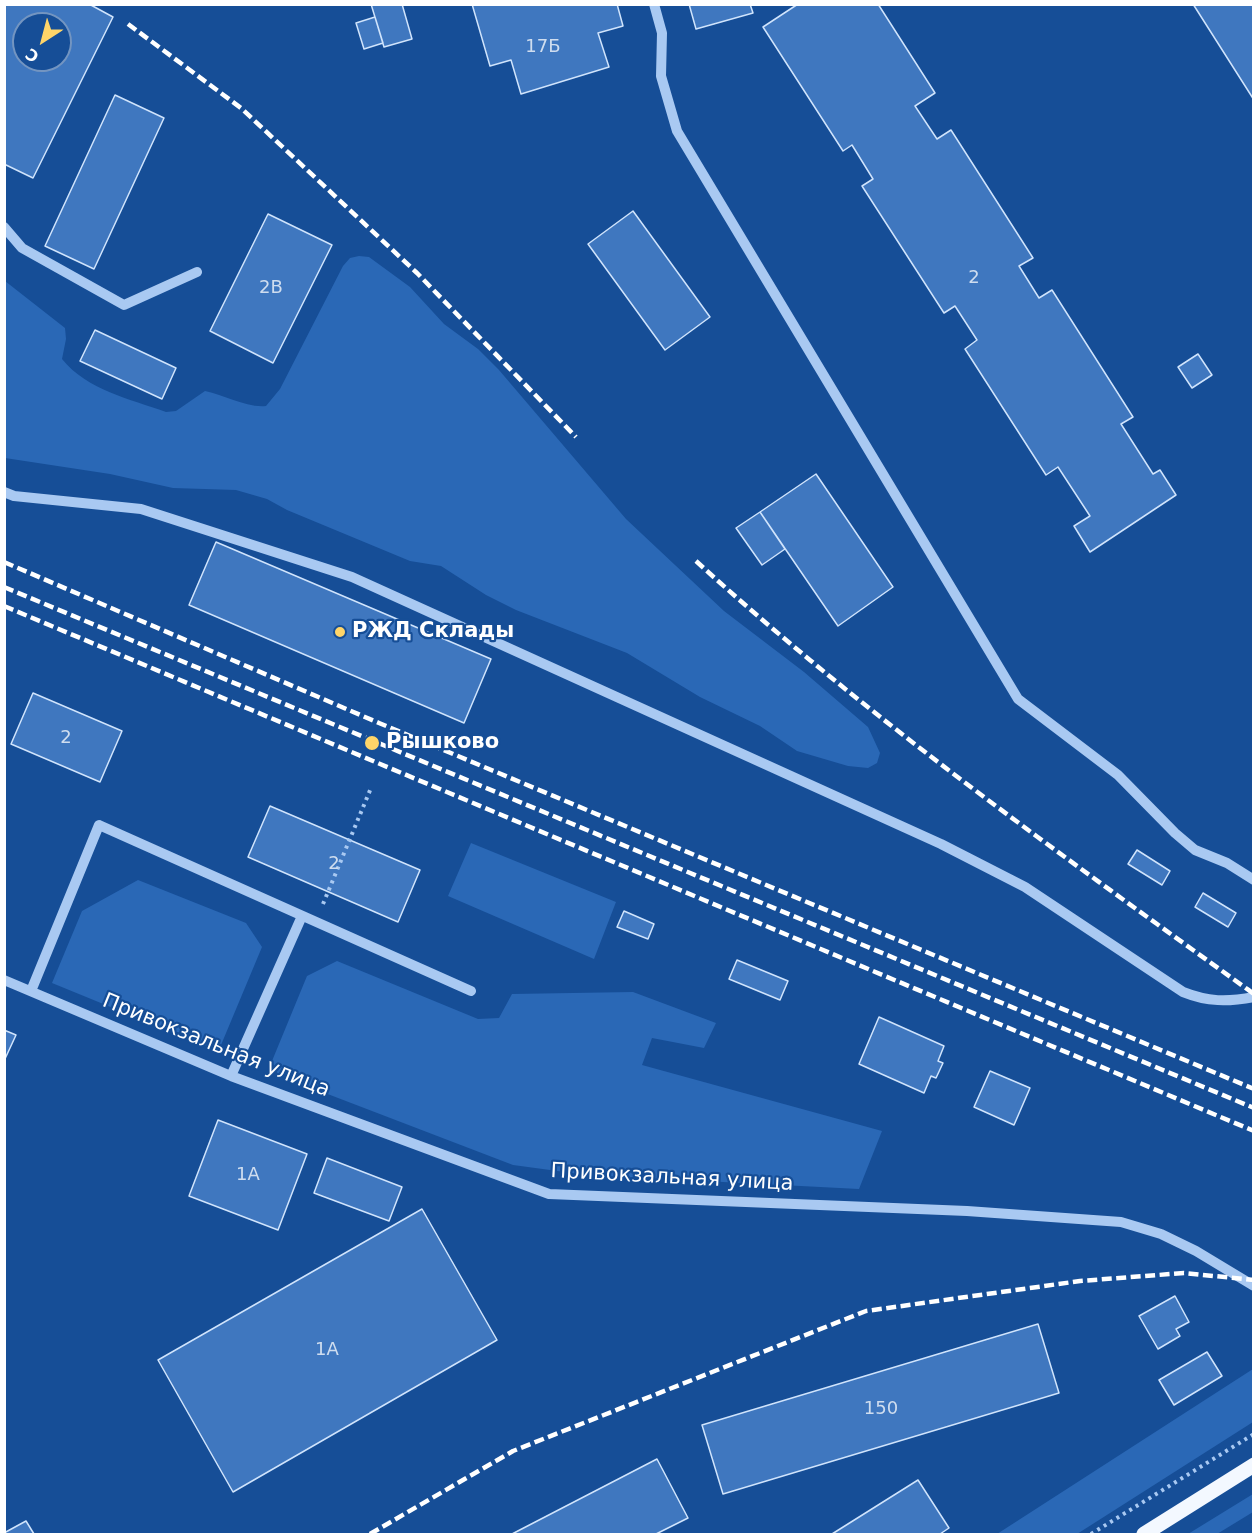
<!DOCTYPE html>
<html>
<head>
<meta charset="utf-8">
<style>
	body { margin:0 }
	#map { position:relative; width:1258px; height:1539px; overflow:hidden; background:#164e97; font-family:"DejaVu Sans",sans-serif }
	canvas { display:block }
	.frame { position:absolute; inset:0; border:6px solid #fff; pointer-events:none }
	.north { position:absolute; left:12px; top:12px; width:60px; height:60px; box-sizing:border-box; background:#164e97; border:2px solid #7395c1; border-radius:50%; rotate:216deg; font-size:16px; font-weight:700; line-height:24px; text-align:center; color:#fff }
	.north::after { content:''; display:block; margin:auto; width:21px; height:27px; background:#ffd569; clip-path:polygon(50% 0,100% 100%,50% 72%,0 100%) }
</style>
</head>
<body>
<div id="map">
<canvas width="1258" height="1539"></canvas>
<div class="frame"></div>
<div class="north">С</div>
</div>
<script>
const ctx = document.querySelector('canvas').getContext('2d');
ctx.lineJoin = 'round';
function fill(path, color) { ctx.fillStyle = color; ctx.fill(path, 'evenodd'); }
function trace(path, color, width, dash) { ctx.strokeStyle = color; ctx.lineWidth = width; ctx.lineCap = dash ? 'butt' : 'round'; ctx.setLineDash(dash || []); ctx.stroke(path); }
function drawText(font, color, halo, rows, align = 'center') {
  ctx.font = font + ' "DejaVu Sans",sans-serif'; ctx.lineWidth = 4.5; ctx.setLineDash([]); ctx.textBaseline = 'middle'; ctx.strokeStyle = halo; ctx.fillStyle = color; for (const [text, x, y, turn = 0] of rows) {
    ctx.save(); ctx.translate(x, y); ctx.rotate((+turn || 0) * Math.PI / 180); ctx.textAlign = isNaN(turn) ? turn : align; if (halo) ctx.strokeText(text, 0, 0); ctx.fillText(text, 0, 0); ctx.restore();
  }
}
fill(new Path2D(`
	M359 256 369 257 410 287 444 324 478 349 499 370 626 519 724 611 804 672 868 727 880 753 877 763 868 768 848 766 797 751 760 726 700 697 627 653 516 610 486 595 441 566 410 561 287 510 267 499 236 490 173 488 110 474 5 458V281L65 328 66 339 62 359C87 390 130 399 166 412L176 411 205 391C225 395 246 408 266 406L280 389 343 266 350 258Z
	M471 843 616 902 594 959 448 896Z
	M138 880 246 923 262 947 221 1045 206 1046 52 983 82 911Z
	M337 961 478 1019 499 1018 512 994 633 992 716 1023 704 1048 652 1038 642 1065 882 1131 859 1189 587 1175 513 1165 278 1075 272 1061 307 976Z
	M1253 1369V1422L1077 1534H997Z
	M1253 1494V1512L1217 1534H1188Z`), '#2a68b6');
const building = new Path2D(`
	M4 4H89L113 17 33 178 4 164ZM24 24H60V60H24Z
	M371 4H402L412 39 384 47Z
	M472 4H617L623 26 598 33 609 67 521 94 511 60 490 66Z
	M689 4H750L753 13 696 29Z
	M798 4H878L935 93 915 106 937 139 951 130 1033 258 1019 266 1039 298 1052 290 1133 417 1121 424 1153 474 1160 470 1176 495 1090 552 1074 526 1090 516 1058 467 1046 475 965 349 977 340 955 306 944 313 862 186 873 179 852 145 843 151 763 27Z
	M1193 4H1254V100Z
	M375 17 383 43 364 49 356 23Z
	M115 95 164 118 94 269 45 246Z
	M633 211 710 317 665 350 588 244Z
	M268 214 332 245 273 363 210 331Z
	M95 330 176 368 162 399 80 361Z
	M1198 354 1212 375 1192 388 1178 367Z
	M816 474 893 587 838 626 760 512Z
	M760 512 785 549 762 565 736 528Z
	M216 542 491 659 464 723 189 605Z
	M33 693 122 731 100 782 11 744Z
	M270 806 420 870 398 922 248 857Z
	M1137 850 1170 871 1162 885 1128 864Z
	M1203 893 1236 913 1228 927 1195 907Z
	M624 911 654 924 648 939 617 927Z
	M737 960 788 981 780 1000 729 979Z
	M879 1017 944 1046 938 1061 943 1063 936 1078 931 1076 924 1093 859 1064Z
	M4 1030 16 1035 4 1061Z
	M990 1071 1030 1088 1014 1125 974 1107Z
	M218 1120 307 1154 278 1230 189 1196Z
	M327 1158 402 1187 389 1221 314 1193Z
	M422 1209 497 1340 233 1492 158 1360Z
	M1175 1296 1189 1322 1176 1329 1180 1336 1158 1349 1139 1316Z
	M1038 1324 1059 1393 723 1494 702 1425Z
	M1207 1352 1222 1376 1174 1405 1159 1380Z
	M657 1459 688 1518 656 1534H512Z
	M918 1480 949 1528 940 1534H832Z
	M26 1521 34 1534H4V1533Z`);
fill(building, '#3f77bf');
trace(building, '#d0e4fc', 1.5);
trace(new Path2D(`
	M323 904 371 788
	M1091 1534 1254 1434`), '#a9c9f2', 4, [3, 4.5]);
trace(new Path2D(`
	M654 4 662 33 661 76 677 131 1018 699 1118 775 1175 833 1195 850 1227 863 1254 880
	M4 227 22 248 124 305 197 272
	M4 492 14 496 141 509 352 577 941 844 1025 887 1183 992C1208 1002 1227 1002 1254 997
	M4 980 231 1076 549 1194 967 1211 1121 1222 1161 1234 1196 1251 1254 1286
	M31 991 99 825 471 991
	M231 1076 302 916`), '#a9c9f2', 10);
trace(new Path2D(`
	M1144 1534 1254 1465`), '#f3f8ff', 15);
trace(new Path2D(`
	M128 24 241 108 417 273 576 437
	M696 561C870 720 1063 856 1254 994
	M4 562 379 723 1254 1089
	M4 587 1254 1108
	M4 606 1254 1131
	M370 1534 513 1451 866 1311 1080 1281 1184 1273 1254 1280`), '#fff', 4.5, [10, 4.5]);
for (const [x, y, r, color] of [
	[340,632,6,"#ffd569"],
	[372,743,8,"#ffd569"]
]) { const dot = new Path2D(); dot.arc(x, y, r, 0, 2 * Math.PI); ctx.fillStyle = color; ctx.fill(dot); trace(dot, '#164e97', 2); }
drawText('18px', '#cfddef', null, [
	["17Б",543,47],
	["2",974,278],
	["2В",271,288],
	["2",66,738],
	["2",334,864],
	["1А",248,1175],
	["1А",327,1350],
	["150",881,1409]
]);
drawText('bold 21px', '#fff', '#164e97', [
	["РЖД Склады",352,632],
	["Рышково",386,743]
], 'left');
drawText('21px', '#fff', '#164e97', [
	["Привокзальная улица",216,1046,22],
	["Привокзальная улица",672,1178,3]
]);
</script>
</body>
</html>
